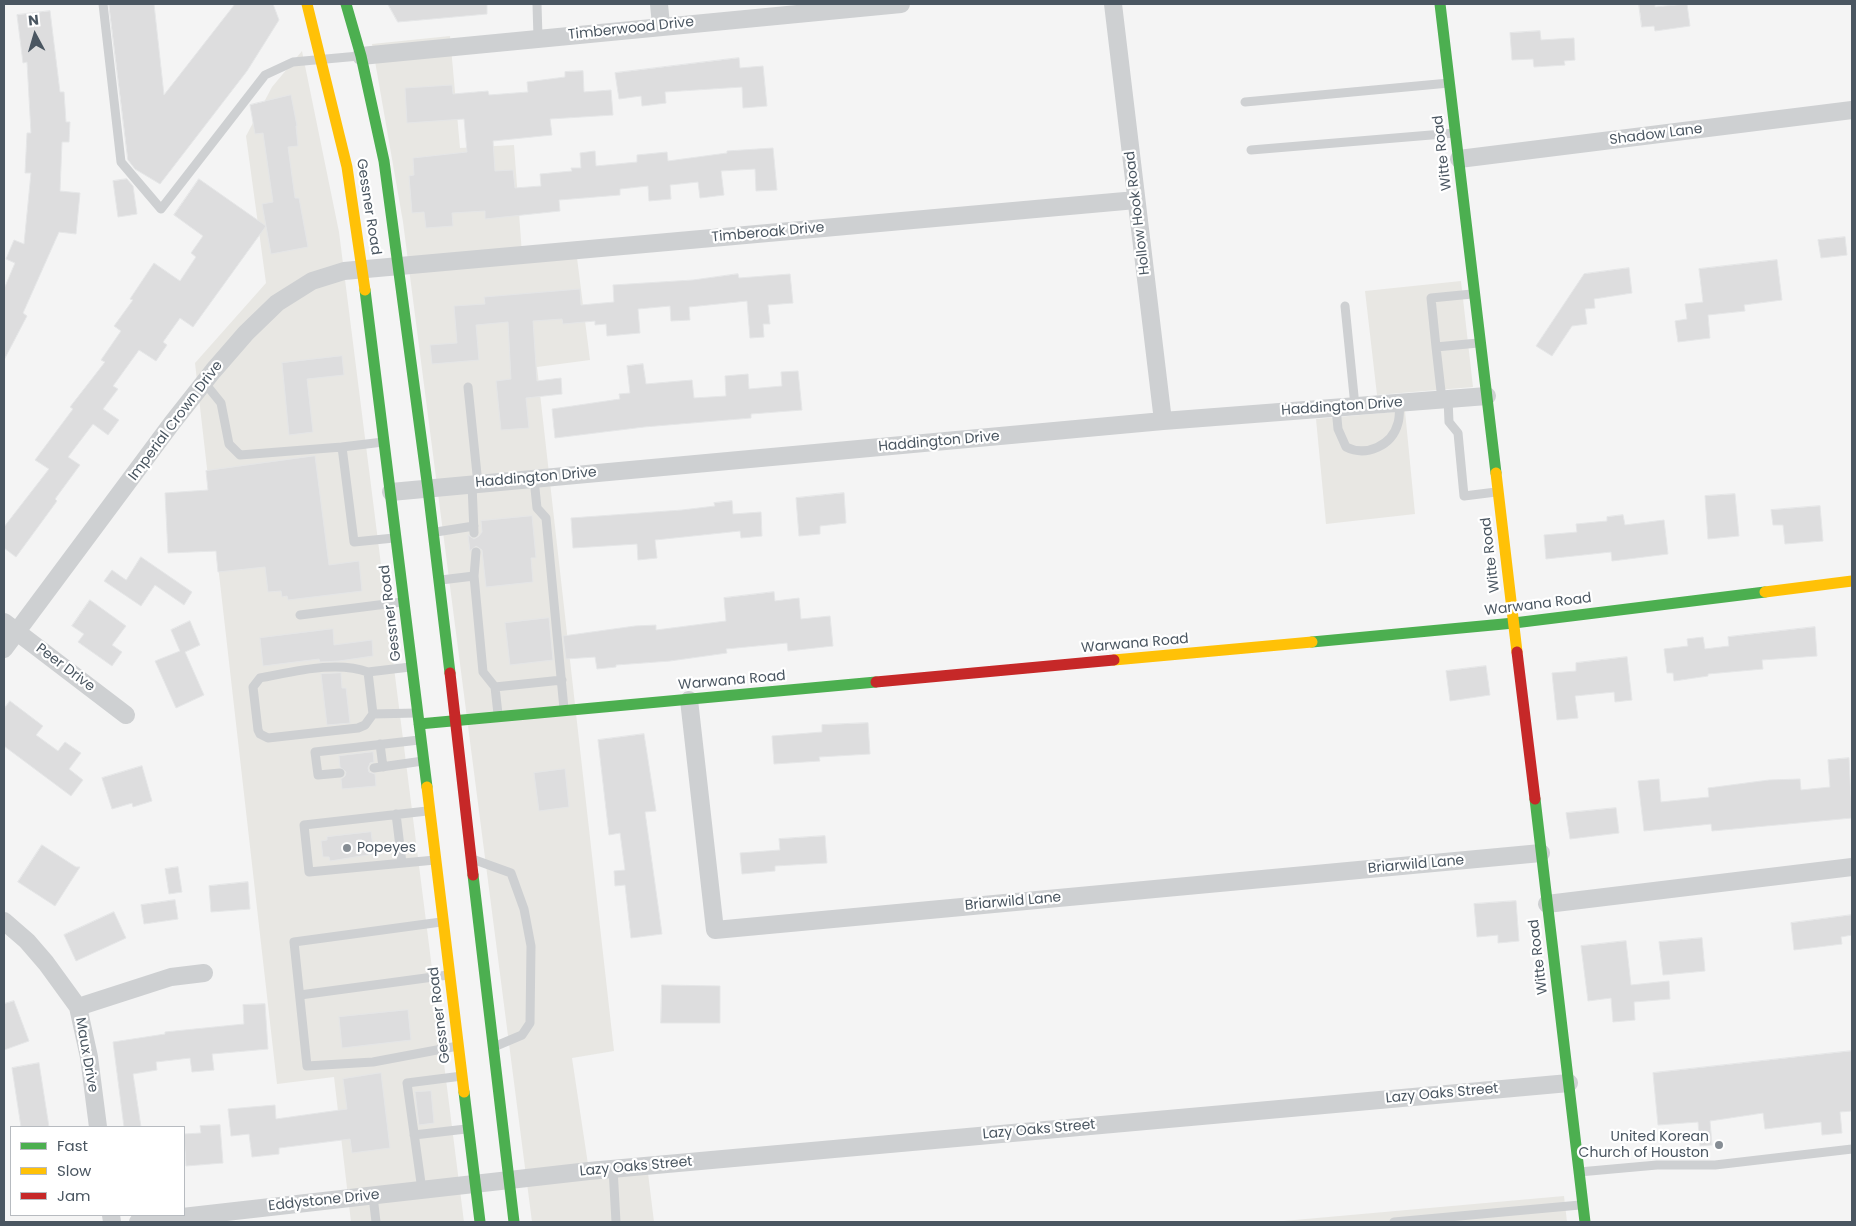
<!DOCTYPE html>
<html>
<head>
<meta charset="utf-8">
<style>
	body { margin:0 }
	#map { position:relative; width:1856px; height:1226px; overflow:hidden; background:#f4f4f4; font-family:Poppins,sans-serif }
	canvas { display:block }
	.frame { position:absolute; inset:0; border:5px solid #4a5661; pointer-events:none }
	.legend { position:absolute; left:10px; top:1126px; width:175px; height:90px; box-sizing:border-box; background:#fff; border:1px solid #b7bbc0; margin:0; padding:6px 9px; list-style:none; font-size:15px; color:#4a5661 }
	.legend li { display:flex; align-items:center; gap:10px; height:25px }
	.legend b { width:25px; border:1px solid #b7bbc0 }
	.north { position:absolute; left:10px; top:10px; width:50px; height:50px; -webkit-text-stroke:4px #fff; paint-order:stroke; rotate:354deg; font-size:14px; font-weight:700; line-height:20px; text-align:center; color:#4a5661 }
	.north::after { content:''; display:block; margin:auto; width:18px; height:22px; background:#4a5661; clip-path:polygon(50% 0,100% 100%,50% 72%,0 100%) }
</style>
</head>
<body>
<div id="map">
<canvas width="1856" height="1226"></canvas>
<div class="frame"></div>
<ul class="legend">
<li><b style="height:6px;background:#4caf50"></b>Fast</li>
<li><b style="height:6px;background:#ffc107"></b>Slow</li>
<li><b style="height:6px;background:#c62828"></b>Jam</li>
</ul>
<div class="north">N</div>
</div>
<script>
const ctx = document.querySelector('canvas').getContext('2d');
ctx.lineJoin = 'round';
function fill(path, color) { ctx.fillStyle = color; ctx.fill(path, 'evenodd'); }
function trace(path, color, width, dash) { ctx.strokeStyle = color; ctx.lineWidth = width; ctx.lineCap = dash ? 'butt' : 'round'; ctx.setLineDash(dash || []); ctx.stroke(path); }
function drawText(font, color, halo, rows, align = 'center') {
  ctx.font = font + ' Poppins,sans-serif'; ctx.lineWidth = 4.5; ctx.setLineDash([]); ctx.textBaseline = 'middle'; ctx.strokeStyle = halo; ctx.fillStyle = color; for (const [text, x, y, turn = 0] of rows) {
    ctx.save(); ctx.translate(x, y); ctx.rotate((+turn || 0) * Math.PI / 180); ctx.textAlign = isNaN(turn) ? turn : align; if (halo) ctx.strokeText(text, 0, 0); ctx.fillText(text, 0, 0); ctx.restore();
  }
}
fill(new Path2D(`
	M450 36 460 148 514 145 522 254 576 250 590 360 537 367 614 1051 572 1058 589 1171 647 1165 654 1222H532L403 222 372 44Z
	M302 51 339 232 464 1222H351L334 1077 277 1084 195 363 266 283 246 136 272 87Z
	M1461 281 1473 387 1377 395 1365 291Z
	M1405 411 1415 514 1326 524 1316 419Z
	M1564 1196 1567 1222H1272Z`), '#e8e7e3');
const building = new Path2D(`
	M109 4H154L164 95 235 4H273L279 20 247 71 160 184 135 169 128 160Z
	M388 4H487V14L398 22Z
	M1639 4H1655V7L1687 4 1690 26 1655 31 1654 26 1642 27Z
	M50 11 60 92H64L66 122H70L69 142H62L60 191 80 193 76 234 59 232 23 313 27 316 4 360V289L15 263 6 259 14 240 24 244 31 173H25L27 133H31L27 62 23 63 17 15Z
	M1540 31 1541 40 1574 38 1575 60 1564 61 1565 65 1534 67 1533 59 1512 60 1510 33Z
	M739 58 740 68 763 66 767 106 743 108 742 87 665 92 666 103 642 106 641 96 619 99 615 73Z
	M583 71 584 92 611 90 613 115 550 119 552 135 493 141 495 171 513 170 515 188 541 186 540 174 572 171 571 168H581L580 153 595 151 596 166 637 162V155L667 152 668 161 727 153V151L773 148 777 190 756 191 755 169 721 171 724 195 700 198 698 182 670 185 671 199 649 201 648 186 620 189V195L559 200 560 211 485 219V211L452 213 453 226 426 228 424 212 412 213 409 176 414 175 413 158 467 152 464 119 407 123 405 88 452 85 453 94 488 91 489 95 528 92 527 82 565 77V72Z
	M291 95 297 126H296L298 146 288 147 295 198H299L308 247 271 254 262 204 273 202 263 133 255 134 250 105Z
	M127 179 133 186 137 214 118 217 113 181Z
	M199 179 266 226 193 327 180 318 163 342 167 345 156 361 139 350 113 386 118 389 103 409 119 420 108 435 93 424 68 457 80 465 55 499 57 501 16 557 4 548V527L49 469 35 460 73 409 70 407 105 362 101 360 121 331 114 326 133 300 130 299 154 263 180 281 196 257 191 253 203 236 174 215Z
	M1845 237 1847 255 1821 258 1818 240Z
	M1777 260 1782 300 1744 305 1745 311 1708 315 1710 338 1678 342 1675 321 1687 319 1685 304 1703 302 1699 269Z
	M1629 268 1632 293 1594 299 1595 308 1585 309 1587 324 1572 326 1552 356 1536 346 1584 274Z
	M738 274 739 278 790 274 793 303 768 305 770 324H763L764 337 750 338 747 301 689 307 690 320 671 321 670 306 638 309 640 333 607 336 606 324 595 325V321L563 324 562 319 533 321 537 381 561 378 562 394 526 398 529 428 501 430 496 381 511 379 508 322 476 325 479 360 432 364 430 345 457 343 454 306 485 304 484 297 580 289 581 305 614 302 613 285 693 280Z
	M342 356 344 375 307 379 313 432 289 435 282 363Z
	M643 364 646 384 692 380 694 398 726 396 725 376 748 374 749 389 782 386 781 372 798 371 802 410 751 414V418L644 427 555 438 552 409 620 399 619 394 630 393 627 366Z
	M315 456 329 565 359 561 362 591 288 600 287 596 282 597 281 591 268 592 265 567 218 572 216 551 168 553 165 493 208 490 206 471Z
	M844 493 846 523 820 526V534L799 536 796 498Z
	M1735 494 1739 536 1708 539 1705 496Z
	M732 501 733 514 761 512 762 536 741 538 740 531 655 540 657 558 638 560 637 544 573 548 571 518 682 510 715 506 714 503Z
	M1820 506 1823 541 1785 544 1783 525H1773L1771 510Z
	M1623 515 1625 525 1664 520 1668 554 1612 561 1611 552 1546 559 1544 535 1577 532 1576 524 1607 521V517Z
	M532 516 536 558H531L533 582 486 587 482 550 476 546 470 551 468 535 474 539 479 536 482 532 481 521Z
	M141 557 192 592 184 605 155 585 141 606 104 581 112 570 126 580Z
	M774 592 775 601 799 598 801 619 830 616 833 646 788 651 787 643 726 649 727 653 670 661 616 665V667L597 669 595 657 566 659 563 636 635 626 656 625V630L726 621 724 598Z
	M90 600 126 626 112 645 122 652 112 666 78 642 84 634 72 626Z
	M549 618 553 660 510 665 505 623Z
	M190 621 200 645 185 652 204 695 176 708 155 661 180 651 171 630Z
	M1815 627 1817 656 1762 660 1763 669 1708 674V676L1674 681 1673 673H1667L1664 649 1688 646 1687 639 1703 637 1705 649 1729 646 1728 637Z
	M333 629 334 645 372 640 373 656 339 661 320 662 319 659 263 666 260 638Z
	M1627 657 1632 700 1615 702 1614 692 1575 696 1578 718 1557 720 1552 673 1576 671V663Z
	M1486 666 1490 695 1450 701 1446 671Z
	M341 673 342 688H346L350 723 327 725 321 674Z
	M10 701 43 726 36 735 58 751 65 742 81 753 69 769 83 780 71 796 4 746V709Z
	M868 723 870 754 819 757 820 761 774 764 772 736 822 732V725Z
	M644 734 656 811 645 812 662 934 631 938 625 885 615 886 614 871 625 870 620 833 609 835 598 740Z
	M373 752 374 762 370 763 368 768 369 772 375 774 376 786 342 789 341 779 345 776 346 772 340 767 339 756Z
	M1849 758 1852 818 1712 831 1711 824 1644 831 1638 781 1659 779 1661 802 1709 797 1708 788 1769 780 1800 779 1801 790 1830 787 1828 760Z
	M142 766 152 801 133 807 132 803 112 809 102 778Z
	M565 769 569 807 539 811 534 773Z
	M1616 808 1619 833 1570 839 1566 813Z
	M371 832 374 854 330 861 329 857H323L321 841 327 840V837Z
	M825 836 827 863 775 866V871L742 874 740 853 780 850 779 839Z
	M42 845 76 867H80L55 906 18 882Z
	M178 867 182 892 169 894 165 869Z
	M248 882 250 909 211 912 209 886Z
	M175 900 178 919 144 924 141 905Z
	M1516 901 1519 941 1498 943V935L1477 937 1474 904Z
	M114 912 126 938 76 961 64 935Z
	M1852 915V935L1841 937 1842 944 1794 950 1791 923Z
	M1702 938 1705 971 1663 975 1659 942Z
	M1626 941 1631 985 1669 981 1670 999 1634 1002 1635 1020 1613 1022 1611 998 1588 1001 1581 946Z
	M662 985 720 986V1023H661Z
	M14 1001 29 1041 4 1050V1004Z
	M265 1004 268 1049 212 1054 214 1070 192 1072 190 1058 156 1062 157 1070 133 1074 141 1127H124L113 1042 165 1034V1032L244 1024 243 1005Z
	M408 1010 411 1040 342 1048 339 1017Z
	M1852 1051V1111L1840 1112 1842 1133 1822 1135 1821 1122 1765 1129 1763 1113 1710 1121 1712 1145 1700 1146 1698 1122 1658 1125 1653 1073Z
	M39 1063 49 1127H21L12 1068Z
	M381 1073 390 1148 352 1153 350 1139 279 1148V1154L252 1157 249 1134 231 1136 228 1109 275 1105 276 1119 347 1109 343 1079Z
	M431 1091 434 1123 419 1125 415 1092Z
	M220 1125 223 1163 186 1166 184 1134 201 1133 200 1126Z`);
fill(building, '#ddddde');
trace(building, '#e5e6e7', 1);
trace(new Path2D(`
	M103 4 121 162 161 209 265 75 293 62 359 56
	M537 4 538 38
	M1245 102 1449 83
	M1251 150 1455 133
	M1345 306 1355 406
	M1436 347 1431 298 1472 294
	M204 382 221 403 229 444 240 455 342 447
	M468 387 478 484
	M1448 399 1449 422 1458 433 1464 496 1496 492
	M1442 400 1436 347 1478 343
	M1336 408 1338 429 1346 447C1366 457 1392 446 1398 423 1400 417 1399 409 1400 403
	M383 442 342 447 354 542 394 538
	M534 479 537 508 546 518 564 709
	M472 484 474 533
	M436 532 474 526
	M474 576 476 552
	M441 580 474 576 483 672 495 687 562 680
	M300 615 402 602
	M410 667 368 672 373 714 416 713
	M368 672C336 660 293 672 260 678L253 687 258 730 260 734 268 738 358 728 365 725 373 714
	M495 687 498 714
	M380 744 383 767
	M374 768 423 761
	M340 773 318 775 315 752 419 740
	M427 811 304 825 309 872 435 860
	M396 814 402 863
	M475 860 511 873 524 909 531 946 530 1023 522 1035 496 1046
	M441 922 294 942 307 1066 373 1062 458 1046
	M300 995 448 975
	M414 1135 466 1129
	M613 1168 616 1222
	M1579 1172 1657 1165H1715L1852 1149
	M422 1190 407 1083 462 1076
	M373 1196 376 1222
	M1394 1222 1580 1205`), '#ced0d2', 9);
trace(new Path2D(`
	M659 4 661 25
	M1113 4 1163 421
	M361 56 901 4
	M1459 159 1852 110
	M391 492 1163 421 1487 396
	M4 622 126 715
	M4 649 172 423 213 371 246 333 277 303 312 281 344 271 1136 200
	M689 700 715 930 1541 853
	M1547 904 1852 867
	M4 921 27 941 46 963 78 1007 89 1057 98 1127
	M78 1007 171 977 204 973
	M111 1215 112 1222
	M138 1222 589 1171 1569 1083`), '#ced0d2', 18);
trace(new Path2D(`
	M346 4 361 56 384 161 428 489 450 673
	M1440 4 1496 473
	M365 290 427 787
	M1312 642 1514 623 1765 592
	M419 724 876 682
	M1535 799 1585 1222
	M473 875 514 1222
	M464 1092 480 1222`), '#4caf50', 11);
trace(new Path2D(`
	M307 4 347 167 365 290
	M1496 473 1517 652
	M1765 592 1852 581
	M1114 660 1312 642
	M427 787 464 1092`), '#ffc107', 11);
trace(new Path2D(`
	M1517 652 1535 799
	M450 673 473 875
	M876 682 1114 660`), '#c62828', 11);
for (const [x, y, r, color] of [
	[347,848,5,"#868d94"],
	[1719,1145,5,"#868d94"]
]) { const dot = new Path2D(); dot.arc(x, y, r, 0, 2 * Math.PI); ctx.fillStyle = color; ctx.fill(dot); trace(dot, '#fff', 2); }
drawText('14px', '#4a5661', '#fff', [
	["Timberwood Drive",631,29,-6],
	["Shadow Lane",1656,135,-7],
	["Witte Road",1443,153,-97],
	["Gessner Road",368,207,81],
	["Hollow Hook Road",1138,213,-97],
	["Timberoak Drive",768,233,-5],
	["Haddington Drive",1342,407,-4],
	["Imperial Crown Drive",176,421,-53],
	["Haddington Drive",939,442,-5],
	["Haddington Drive",536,478,-5],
	["Witte Road",1491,555,-97],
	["Warwana Road",1538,605,-7],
	["Gessner Road",391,613,-97],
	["Warwana Road",1135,644,-5],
	["Peer Drive",65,668,37],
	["Warwana Road",732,681,-5],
	["Briarwild Lane",1416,865,-5],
	["Briarwild Lane",1013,902,-5],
	["Witte Road",1539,957,-97],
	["Gessner Road",440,1015,-97],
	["Maux Drive",86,1055,80],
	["Lazy Oaks Street",1442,1094,-5],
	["Lazy Oaks Street",1039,1130,-5],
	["Lazy Oaks Street",636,1167,-5],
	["Eddystone Drive",324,1201,-6]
]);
drawText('14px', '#4a5661', '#fff', [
	["Popeyes",357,848],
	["United Korean",1709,1137,"right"],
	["Church of Houston",1709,1153,"right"]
], 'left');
</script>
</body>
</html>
